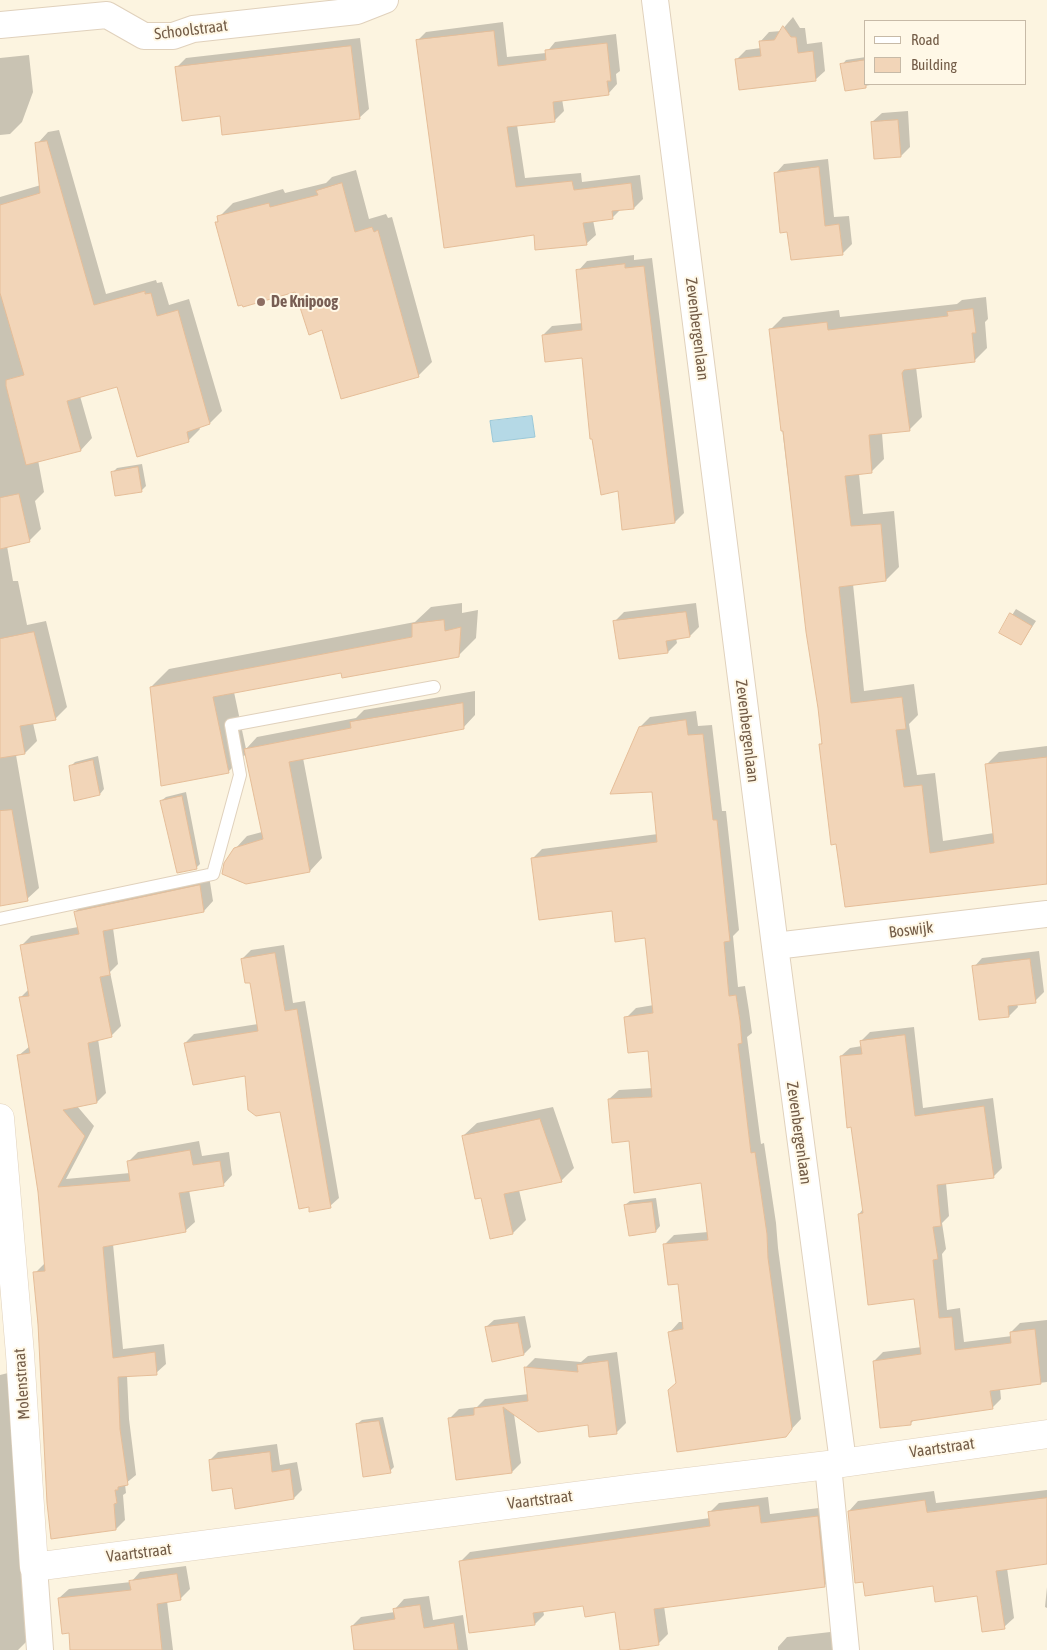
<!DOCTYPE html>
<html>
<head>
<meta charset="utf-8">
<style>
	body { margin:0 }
	#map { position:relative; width:1047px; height:1650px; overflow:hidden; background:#fcf4e0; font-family:"Asap Condensed",sans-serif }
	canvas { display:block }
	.legend { position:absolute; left:864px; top:20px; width:162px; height:65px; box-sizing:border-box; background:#fff8e7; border:1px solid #c7baa7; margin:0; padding:6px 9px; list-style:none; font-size:15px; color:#735c47 }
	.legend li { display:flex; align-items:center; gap:10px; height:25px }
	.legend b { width:25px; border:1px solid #c7baa7 }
</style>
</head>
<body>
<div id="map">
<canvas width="1047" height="1650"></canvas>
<ul class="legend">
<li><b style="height:6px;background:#fff"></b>Road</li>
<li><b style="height:14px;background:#f2d5b8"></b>Building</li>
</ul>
</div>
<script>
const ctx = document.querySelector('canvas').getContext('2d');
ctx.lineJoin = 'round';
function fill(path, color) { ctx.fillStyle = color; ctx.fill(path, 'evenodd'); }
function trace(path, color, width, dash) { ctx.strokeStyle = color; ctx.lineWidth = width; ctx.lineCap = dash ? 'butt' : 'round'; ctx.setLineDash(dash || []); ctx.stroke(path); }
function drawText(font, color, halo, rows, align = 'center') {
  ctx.font = font + ' "Asap Condensed",sans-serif'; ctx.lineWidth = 4; ctx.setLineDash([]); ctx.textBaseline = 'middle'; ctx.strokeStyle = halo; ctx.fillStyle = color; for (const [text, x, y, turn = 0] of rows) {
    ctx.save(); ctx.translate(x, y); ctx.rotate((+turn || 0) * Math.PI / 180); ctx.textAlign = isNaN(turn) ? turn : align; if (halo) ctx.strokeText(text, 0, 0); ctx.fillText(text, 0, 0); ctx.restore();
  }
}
const water = new Path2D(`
	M532 416 535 437 493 442 490 421Z`);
fill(water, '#b5d9e6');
trace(water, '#9bc8d8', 1);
fill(new Path2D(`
	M793 17 800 28H805L807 44 822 42 825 71 815 80 737 59 746 50 761 48 760 42 769 32 781 31Z
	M503 22 507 57 546 53 555 42 616 34 620 71 616 74 617 84 608 94 562 99 564 111 555 120 517 125 525 178 581 173 582 182 640 175 643 199 634 208 621 209 612 218 593 220 596 235 586 244 535 233 417 41 426 32Z
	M360 38 369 109 359 118 221 115 176 68 186 58Z
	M29 55 33 92 22 122 10 134 0 135V58Z
	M866 57V84H876L846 89 842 65 846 60Z
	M908 111 910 147 901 156 872 122 882 113Z
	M59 130 106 294 156 280 157 283 162 282 169 305 189 299 222 411 210 423 199 427 200 429 188 441 118 386 80 396 92 438 81 450 38 460 44 492 35 501 41 529 29 541 7 546 13 581H18L27 625 46 621 67 707 55 719 33 723 37 741 25 753 16 755 39 888 27 899 0 904V197L41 185 37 144 48 132Z
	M828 159 834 217 849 216 852 244 842 254 788 231 775 174 784 164Z
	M356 170 369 219 386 214 388 218 392 217 432 362 418 376 323 329 296 291 217 223 219 217 233 203 283 189 285 193 326 183 332 177Z
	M634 255V260L652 258 684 513 675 522 619 490 583 356 543 335 552 326 583 323 578 271 587 261Z
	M986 297 988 319 985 322 987 348 974 361 916 367 922 417 909 430 882 433 884 459 871 472 859 474 863 514 894 511 899 567 886 580 853 584 864 691 914 684 918 715 909 724 917 775 935 773 943 841 994 833 986 765 999 752 1047 746V883L838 843 820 745 823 742 819 708 807 631 770 330 783 317 839 310 840 317 957 304 962 300Z
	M142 464 146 486 142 490 112 473 117 468Z
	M462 603V613L478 610 476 638 458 656 342 672 234 692 246 749 257 737 356 718 364 710 475 691V715L463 728 303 758 322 858 310 871 250 883 240 882 223 873 235 849 247 836 262 832 246 754 229 771 151 687 169 669 415 622 431 607Z
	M696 603 699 627 690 636 676 638 677 643 668 652 615 621 624 612Z
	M1016 609 1036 621 1021 644 1001 632Z
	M696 711 698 726 712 725 722 811H726L739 930 733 936 738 987 745 986 749 1011 752 1033 747 1037 761 1144 764 1143 776 1223 778 1248 801 1419 785 1436 677 1383 670 1332 679 1322H683L679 1282 664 1245 674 1235 708 1232 702 1182 630 1139 609 1099 619 1090 653 1088 649 1050 626 1018 636 1008 654 1005 646 937 613 910 533 858 542 849 658 834 653 791 640 727 650 717Z
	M98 756 104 789 100 794 71 766 75 762Z
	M186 792 200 864 196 868 161 801 166 797Z
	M209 876 213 901 204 911 113 928 118 964 110 972 121 1026 111 1036 98 1039 106 1093 97 1102 77 1106 94 1126 66 1179 130 1173 128 1162 138 1152 199 1141 202 1156 229 1152 232 1175 223 1185 189 1190 195 1222 185 1231 113 1244 123 1349 164 1344 166 1364 156 1373 127 1375 129 1419 136 1475 125 1484 126 1493 123 1495 125 1520 116 1529 48 1503 35 1273 45 1263 39 1192 18 1056 30 1046 20 998 29 989 22 945 31 936 78 927 75 912 85 903Z
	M284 945 293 1003 305 1001 339 1198 330 1206 281 1111 246 1074 185 1043 194 1034 258 1024 251 981 242 959 251 950Z
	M1039 951 1044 992 1035 1001 1017 1004 1018 1007 1009 1016 974 967 982 958Z
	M914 1027 923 1108 993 1098 1002 1168 993 1177 946 1183 949 1216 942 1223 946 1249 942 1254 947 1310 960 1308 964 1342 1012 1336 1011 1332 1020 1323 1047 1320V1382L1000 1388 1001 1399 992 1408 915 1419 911 1423 874 1361 883 1352 922 1347 915 1297 859 1214 863 1209 841 1056 850 1048 862 1046 861 1041 870 1032Z
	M553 1107 574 1168 561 1181 519 1190 526 1220 513 1233 482 1197 463 1136 477 1123Z
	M656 1198 660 1226 656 1231 625 1205 630 1201Z
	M525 1316 531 1347 524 1354 486 1327 494 1320Z
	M617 1352 626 1423 616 1433 589 1424 514 1414 521 1463 512 1472 450 1418 459 1409 477 1407 485 1399 529 1394 526 1367 535 1358 581 1362 588 1356Z
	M8 1373 27 1641 18 1650H0V1375Z
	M383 1417 394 1467 390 1471 357 1424 362 1420Z
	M277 1444 280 1465 297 1462 302 1490 294 1498 233 1487 210 1460 218 1452Z
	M1047 1490V1563L1007 1568 1014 1618 1004 1627 978 1595 934 1585 849 1511 858 1501 934 1491 936 1503Z
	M768 1497 770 1514 827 1507 834 1576 824 1586 664 1606 668 1634 659 1643 616 1611 584 1604 543 1610 544 1615 535 1624 460 1562 470 1552 710 1518 709 1513 719 1503Z
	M186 1566 190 1589 180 1599 167 1601 173 1650H91L59 1598 69 1589 131 1582 140 1572Z
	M1047 1587V1608L1045 1607Z
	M429 1596 433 1620 463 1615 468 1650H355L352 1626 361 1617 395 1612V1609L404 1599Z
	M839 1631 842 1650H778V1647L787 1637Z`), '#0003');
const building = new Path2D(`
	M783 26 791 37H796L798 53 813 51 816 81 739 90 735 59 761 56 759 41 774 40Z
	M494 31 498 66 546 60 545 50 607 43 611 81H607L609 95 553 102 555 122 507 127 516 187 572 181 574 190 631 183 634 209 612 211 613 219 583 223 587 245 535 250 534 235 444 248 416 40Z
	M351 46 360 119 222 135 220 116 182 121 175 67Z
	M866 60V88L845 91 840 64Z
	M898 120 901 157 874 159 871 122Z
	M47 141 94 305 145 291V294L151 293 157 316 178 310 210 424 187 432 189 442 137 457 117 387 67 401 81 451 26 465 6 386V380L24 375 0 293V205L40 193 35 143Z
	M819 167 825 226 839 224 843 255 791 260 787 232 780 233 774 173Z
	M342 183 355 232 372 227 374 232 378 230 419 377 341 399 322 330 309 335 295 292 243 307 242 305 238 306 215 222H218L217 216 269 203 270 207 318 195 316 191Z
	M625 264V268L644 266 675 523 622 530 618 491 601 495 592 439H590L582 358 545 362 542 335 582 330 576 270Z
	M973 309 976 333H972L975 362 904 370 902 373 910 431 869 435 872 473 845 476 851 526 881 524 886 581 839 587 851 703 902 697 906 729 896 730 904 787 922 785 930 853 994 843 985 764 1047 757V884L845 907 836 844 831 845 819 744H822L818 708 806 632 783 431H781L769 329 827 322 828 330 948 316 947 312Z
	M138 467 142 492 115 496 111 472Z
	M19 494 30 542 0 549V498Z
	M686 612 690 637 666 641 668 653 619 659 613 621Z
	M1010 613 1032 626 1021 645 999 633Z
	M444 620 445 631 461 627 459 657 342 678 341 673 213 697 229 773 161 786 150 687 412 637V624Z
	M34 632 56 720 20 726 25 754 0 758V639Z
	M463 703 464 729 289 762 310 872 246 884 222 874 224 863 234 848 263 839 244 749 351 728 350 722Z
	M686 720 688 735 703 734 713 820H717L730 941 724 942 729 996 736 995 740 1021 742 1043 738 1044 751 1153 755 1152 767 1234 768 1258 792 1429 786 1437 677 1452 668 1390 676 1383 668 1332 683 1329 678 1284 668 1285 663 1244 708 1240 701 1183 634 1193 629 1141 612 1143 608 1099 652 1097 648 1051 628 1053 624 1017 653 1013 645 938 615 942 612 911 539 920 531 858 657 842 652 792 610 794 639 727Z
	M93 760 100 795 74 801 69 766Z
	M182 796 197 869 177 873 160 801Z
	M12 810 28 901 0 906V811Z
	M200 885 204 912 103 931 110 975 100 977 112 1037 88 1043 97 1103 63 1110 85 1136 58 1187 130 1181 127 1161 190 1150 193 1165 220 1161 224 1186 179 1193 186 1232 103 1247 113 1358 155 1352 157 1375 118 1377 120 1429 128 1485 118 1487V1490H115L117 1503 114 1504 116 1530 51 1539 47 1503 38 1324 33 1272 45 1271 38 1192 17 1055 30 1053 19 997 29 996 20 945 79 934 74 912Z
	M275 953 285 1011 297 1009 331 1208 309 1212V1207L299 1209 280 1112 256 1116 248 1110 245 1076 193 1085 184 1043 258 1031 250 983H245L241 959Z
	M1030 959 1036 1003 1008 1006 1009 1017 979 1020 972 966Z
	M905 1035 915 1116 984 1106 994 1178 937 1185 941 1226 933 1227 938 1259 933 1260 939 1318 952 1317 955 1350 1011 1343 1010 1332 1035 1329 1041 1384 990 1391 993 1409 911 1421V1425L880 1428 873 1361 921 1354 914 1299 868 1305 858 1214 863 1213 851 1127 847 1128 840 1056 862 1054 860 1041Z
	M540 1119 562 1182 504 1194 513 1234 490 1239 481 1198 475 1199 462 1136Z
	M652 1202 656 1232 629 1236 624 1205Z
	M518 1323 524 1355 492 1362 485 1327Z
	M608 1361 617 1434 589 1437 588 1425 538 1432 503 1407 512 1473 456 1480 448 1418 474 1415V1408L528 1401 524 1367 578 1372 577 1365Z
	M379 1421 391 1473 363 1477 356 1424Z
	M270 1452 272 1472 290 1469 294 1499 235 1509 232 1488 212 1491 209 1460Z
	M1047 1498V1564L996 1571 1005 1629 982 1632 977 1596 935 1602 933 1586 865 1596 863 1582 855 1583 848 1511 925 1500 927 1512Z
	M759 1506 761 1523 818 1516 825 1587 654 1609 659 1645 625 1650H620L615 1612 585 1617 583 1606 533 1613 535 1625 469 1633 459 1561 710 1526 708 1512Z
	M177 1574 181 1600 157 1604 162 1650H70L69 1633 62 1634 58 1598 131 1590 129 1581Z
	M420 1605 424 1628 454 1623 458 1650H354L351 1626 395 1619 393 1609Z`);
fill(building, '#f2d5b8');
trace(building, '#e5bd98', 1);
const service = new Path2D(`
	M0 919 213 874 240 775 231 725 434 687`);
const minor = new Path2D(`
	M655 0 775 946 843 1462
	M0 25 107 15 144 36H173L193 29 357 11 385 0
	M775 946 1047 914
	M828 1465 846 1650
	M34 1567 40 1650`);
const tertiary = new Path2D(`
	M0 1118 20 1354 34 1567 629 1489 828 1465 1047 1434`);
trace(service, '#e0d1bc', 14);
trace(minor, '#e0d1bc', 28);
trace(tertiary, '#e0d1bc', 29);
trace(service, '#fff', 12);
trace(minor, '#fff', 26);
trace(tertiary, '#fff', 28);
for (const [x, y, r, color] of [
	[261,302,5,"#8d6e63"]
]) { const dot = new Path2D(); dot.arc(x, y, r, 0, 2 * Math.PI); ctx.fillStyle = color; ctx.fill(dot); trace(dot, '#fff8e7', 2); }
drawText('16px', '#735c47', '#fff8e7', [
	["Schoolstraat",191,30,-7],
	["Zevenbergenlaan",697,329,83],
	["Zevenbergenlaan",747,731,83],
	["Boswijk",911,930,-7],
	["Zevenbergenlaan",799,1133,82],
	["Molenstraat",22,1384,-94],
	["Vaartstraat",942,1448,-8],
	["Vaartstraat",540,1500,-7],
	["Vaartstraat",139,1553,-7]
]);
drawText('bold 16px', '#785e54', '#fff8e7', [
	["De Knipoog",271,302]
], 'left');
</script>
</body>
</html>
